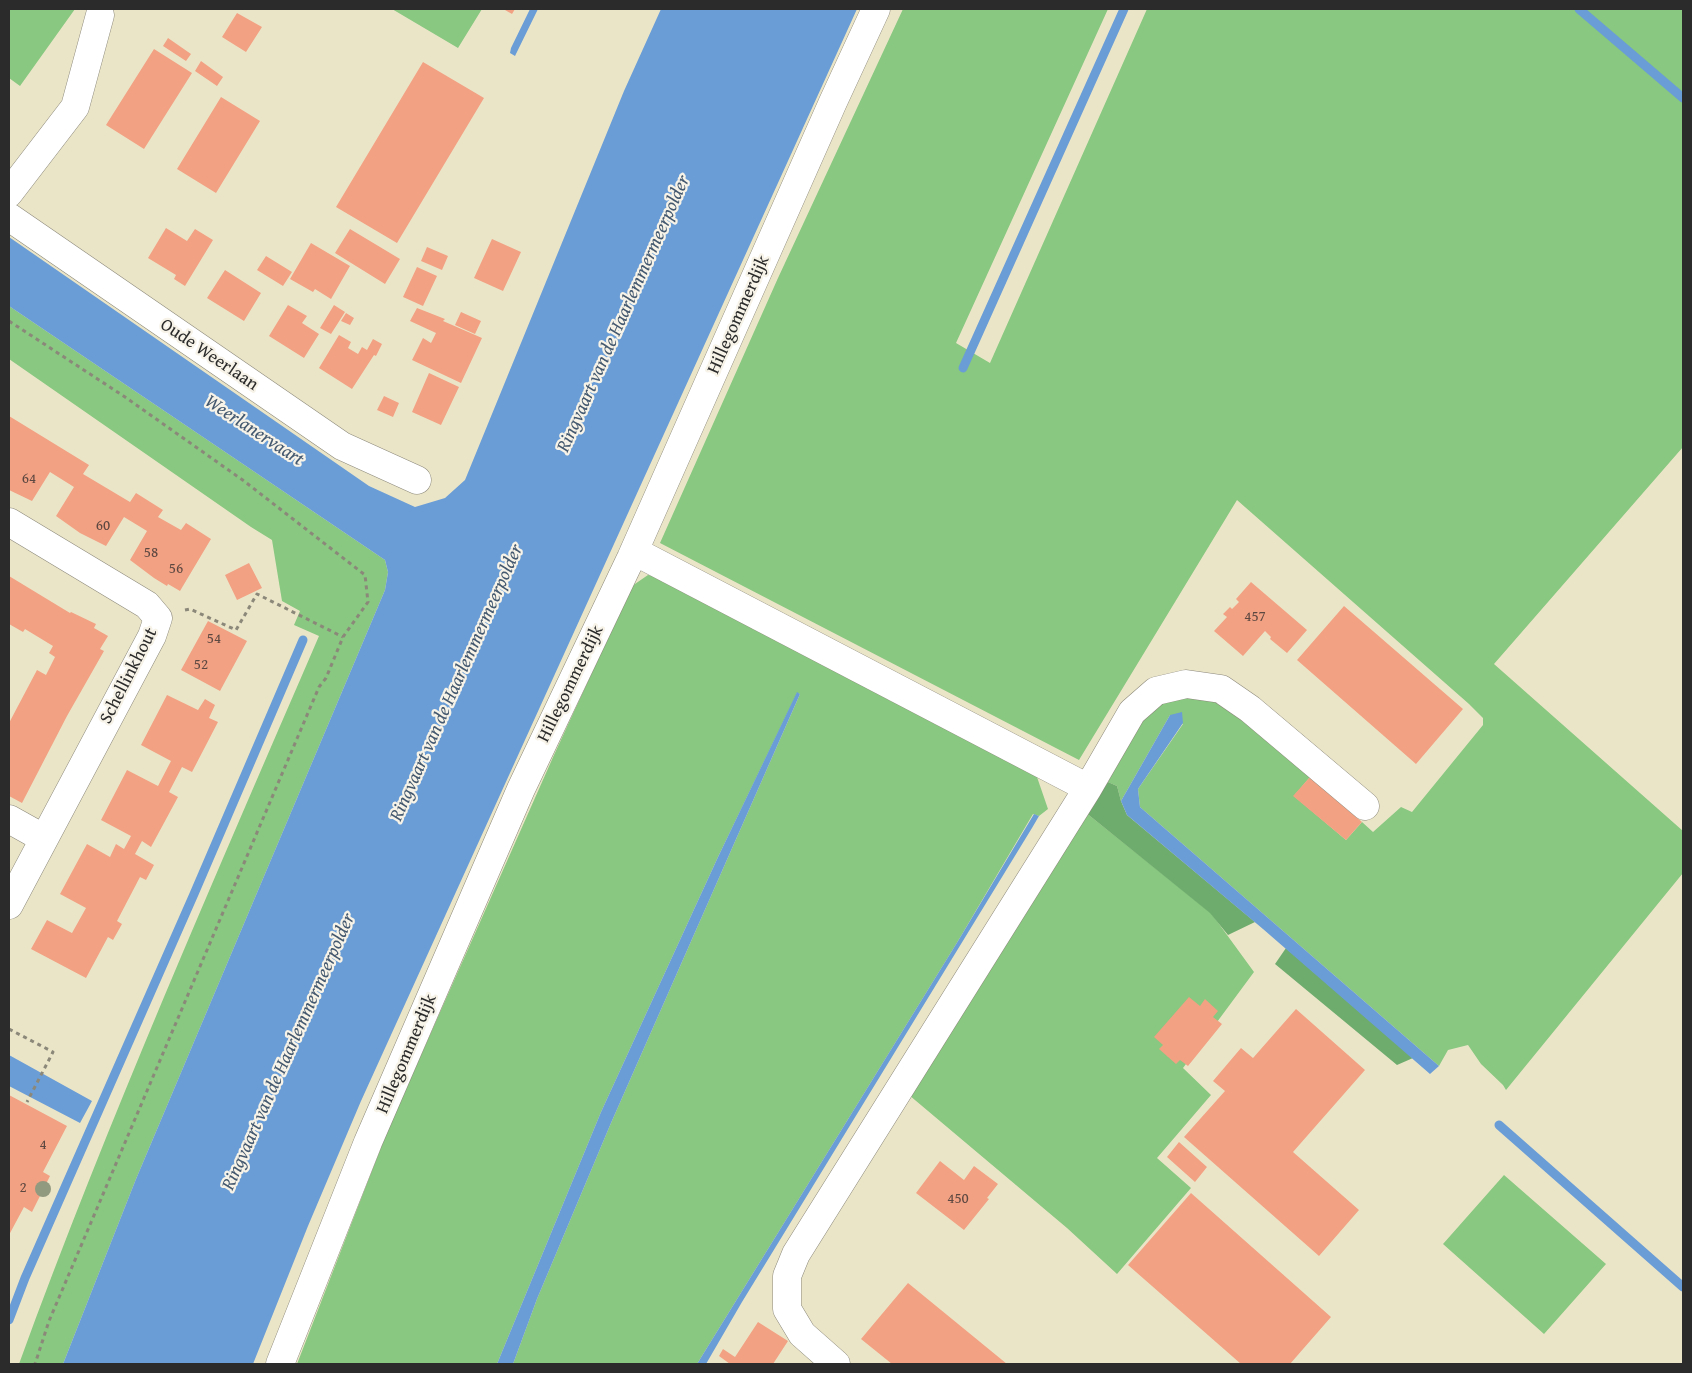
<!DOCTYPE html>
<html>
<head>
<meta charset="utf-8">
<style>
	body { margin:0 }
	#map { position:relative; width:1692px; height:1373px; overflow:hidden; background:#ebe5c8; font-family:"Gentium Book Plus",serif }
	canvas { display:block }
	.frame { position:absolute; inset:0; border:10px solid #2b2b2b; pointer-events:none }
</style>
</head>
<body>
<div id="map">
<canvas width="1692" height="1373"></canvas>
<div class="frame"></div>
</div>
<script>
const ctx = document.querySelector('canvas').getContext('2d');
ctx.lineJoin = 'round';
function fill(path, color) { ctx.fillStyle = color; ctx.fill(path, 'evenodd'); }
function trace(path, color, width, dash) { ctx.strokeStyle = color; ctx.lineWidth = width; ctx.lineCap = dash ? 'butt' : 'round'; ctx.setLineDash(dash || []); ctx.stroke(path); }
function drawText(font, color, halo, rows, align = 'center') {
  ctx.font = font + ' "Gentium Book Plus",serif'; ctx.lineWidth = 4.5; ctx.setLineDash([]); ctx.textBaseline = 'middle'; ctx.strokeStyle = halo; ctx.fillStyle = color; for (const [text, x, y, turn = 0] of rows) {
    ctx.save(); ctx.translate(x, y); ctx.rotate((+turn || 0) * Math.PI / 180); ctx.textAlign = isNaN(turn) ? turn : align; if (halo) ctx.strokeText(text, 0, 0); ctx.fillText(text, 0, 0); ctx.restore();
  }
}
fill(new Path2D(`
	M9 9H75L20 86 9 78Z
	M392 9H482L458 48Z
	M903 9H1108L956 343 990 363 1147 9H1683V447L1494 664 1683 831V873L1506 1090 1503 1085 1481 1064 1468 1045 1448 1050 1439 1066 1140 807 1138 789 1183 724 1170 715 1121 801 1117 786 1108 782 1138 720 1169 699 1202 697 1232 703 1310 777 1294 796 1346 840 1362 822 1373 832 1401 807 1412 812 1483 725V718L1469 704 1237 500 1079 760 660 543 778 278Z
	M9 306 385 560 388 572 385 590 136 1179 63 1364H19C109 1117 215 877 319 636L294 625 300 611 282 601 272 540 251 527 9 359Z
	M648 575 661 577 812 653 1037 777 1048 809 1039 816 1033 814 958 941 697 1364H513L537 1299 611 1123 800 694 797 693 718 857 601 1112 497 1364H297L387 1132 554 755 632 586Z
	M1085 812 1211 913 1254 972 1183 1068 1211 1095 1157 1158 1191 1188 1117 1274 1067 1228 909 1095Z
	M1504 1175 1606 1264 1544 1334 1443 1244Z`), '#88c880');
fill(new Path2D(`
	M1108 782 1117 786 1121 801 1127 815 1255 922 1228 935 1210 913 1085 812Z
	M1286 948 1413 1058 1397 1065 1275 964Z`), '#6eac6e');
fill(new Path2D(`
	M530 9H538L515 56 510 53 511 48Z
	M661 9H857L361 1101 308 1226 253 1364H63L136 1179 385 590 388 572 385 560 9 306V237L369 486 415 507 445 498 465 480 624 91Z
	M797 692 800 694 611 1123 537 1299 513 1364H497L601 1112 718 857Z
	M1182 712 1183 723 1138 789 1140 807 1439 1066 1430 1074 1263 929 1127 815 1121 801 1170 715Z
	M1034 814 1039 816 1032 828 742 1302 706 1364H697L958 941Z
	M9 1055 92 1101 80 1123 9 1086Z`), '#6a9dd6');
trace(new Path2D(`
	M1579 9 1683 98
	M963 368 1124 9
	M1499 1125 1683 1287
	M9 1320 25 1278 194 894 303 640`), '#6a9dd6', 9);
fill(new Path2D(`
	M505 9H515L512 14 505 10Z
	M237 13 262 27 246 52 222 37Z
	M168 38 191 54 186 61 163 46Z
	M154 49 192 73 144 149 106 125Z
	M201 61 223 77 217 86 195 71Z
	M423 62 484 98 397 243 336 207Z
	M221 97 260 121 216 193 177 169Z
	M166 228 187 241 195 229 213 240 185 286 174 279 176 275 148 258Z
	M350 229 400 259 385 284 335 253Z
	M492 239 521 252 503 291 474 278Z
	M311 243 350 266 331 299 315 289 313 292 290 279Z
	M427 247 448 256 442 270 421 261Z
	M266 256 292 272 283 286 257 270Z
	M417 267 437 276 423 306 403 297Z
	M225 270 261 293 244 321 207 298Z
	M288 305 307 316 302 323 319 334 304 358 269 336Z
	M334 305 345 312 331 334 320 328Z
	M417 308 445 319 443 321 482 338 461 383 412 360 423 338 431 343 436 333 410 321Z
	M461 312 481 321 475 334 455 325Z
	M346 313 354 318 350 325 341 321Z
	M339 335 351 342 348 348 358 354 362 347 367 350 373 339 382 344 376 356 374 355 352 389 319 368Z
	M429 373 459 387 441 425 412 412Z
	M384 396 399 403 393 417 377 410Z
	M9 416 89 465 83 474 130 502 136 493 163 510 158 517 181 530 186 523 211 539 180 591 168 584 167 586 154 578 130 560 147 531 124 517 106 546 80 533 56 516 74 487 50 472 32 501 9 490Z
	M249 563 262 588 237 600 225 575Z
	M9 576 70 613 71 612 96 624 94 628 108 636 100 649 104 651 67 716 22 803 9 796V723L37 670 46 675 55 657 49 653 53 646 25 629 23 632 9 624Z
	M1251 582 1307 630 1287 653 1270 639 1271 637 1265 631 1243 656 1214 631 1227 617 1223 614 1230 607 1232 609 1239 602 1236 599Z
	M1344 606 1463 709 1416 764 1297 660Z
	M208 621 247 641 220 691 181 670Z
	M167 695 198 710 205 699 215 705 209 718 218 722 192 772 182 767 169 792 178 797 151 847 142 841 135 854 154 865 146 880 140 877 117 921 122 924 113 940 108 937 86 978 31 949 47 920 72 933 86 908 60 894 87 844 110 857 116 844 124 849 131 836 101 820 127 770 158 786 171 761 141 745Z
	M1310 777 1362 822 1346 840 1293 796Z
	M1189 997 1200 1006 1205 999 1218 1011 1213 1017 1222 1024 1188 1066 1180 1060 1176 1064 1159 1049 1163 1045 1154 1037Z
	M1296 1009 1365 1070 1293 1152 1359 1210 1319 1256 1184 1137 1225 1091 1213 1081 1241 1048 1253 1058Z
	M9 1095 67 1126 43 1172 50 1176 32 1212 24 1207 9 1235Z
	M1179 1142 1207 1167 1195 1182 1167 1157Z
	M940 1161 964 1180 974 1166 998 1184 987 1198 989 1199 964 1230 916 1193Z
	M1191 1193 1331 1317 1290 1364H1241L1128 1265Z
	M908 1283 1007 1364H892L861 1339Z
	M758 1322 788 1341 773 1364H730L719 1356 723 1349 735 1357Z`), '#f2a183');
const minor = new Path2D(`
	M9 193 75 107 100 15
	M9 217 342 446 417 480
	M9 522 147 605 158 618 152 636 9 905
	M634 551 1088 788 1132 712 1156 691 1186 684 1221 689 1250 709 1365 806
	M9 819 43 838
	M280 1364 368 1142 521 789 631 558 833 102 876 9
	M836 1364 802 1334 787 1309V1276L796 1254 1088 788`);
trace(minor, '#8b887a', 29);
trace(new Path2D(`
	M9 321 125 397 244 481 365 575 368 602 343 637 326 678 319 687 49 1321 35 1364
	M185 610 190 609 236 630 257 594 343 637
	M9 1029 53 1052 27 1102`), '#8b887a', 3, [4, 4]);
trace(minor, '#fff', 28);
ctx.fillStyle = '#91997f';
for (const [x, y] of [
	[43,1189]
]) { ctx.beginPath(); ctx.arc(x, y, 8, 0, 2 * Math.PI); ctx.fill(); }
drawText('15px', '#5d4841', null, [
	["64",29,479],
	["60",103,526],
	["58",151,553],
	["56",176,569],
	["457",1255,617],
	["54",214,639],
	["52",201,665],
	["4",43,1145],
	["2",23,1188],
	["450",958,1199]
]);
drawText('18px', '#2b2b2b', '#f7f3e8', [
	["Hillegommerdijk",739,315,-66],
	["Oude Weerlaan",209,355,34],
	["Schellinkhout",129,676,-63],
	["Hillegommerdijk",571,684,-64],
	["Hillegommerdijk",407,1054,-67]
]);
drawText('italic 19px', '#44596f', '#f7f3e8', [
	["Ringvaart van de Haarlemmermeerpolder",624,314,-66],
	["Weerlanervaart",254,431,33],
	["Ringvaart van de Haarlemmermeerpolder",457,683,-66],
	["Ringvaart van de Haarlemmermeerpolder",289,1052,-66]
]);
</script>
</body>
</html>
